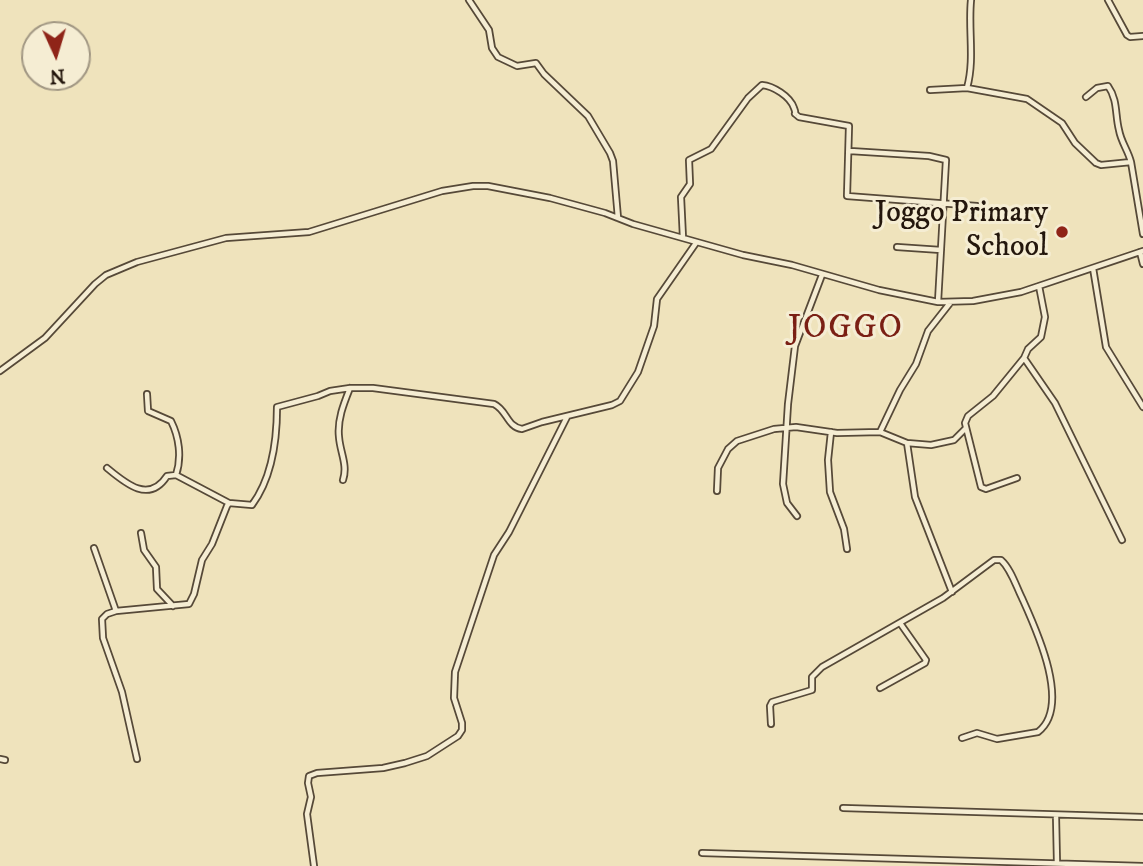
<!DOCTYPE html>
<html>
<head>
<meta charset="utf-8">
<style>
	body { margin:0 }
	#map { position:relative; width:1143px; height:866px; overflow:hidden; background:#efe3bc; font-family:"IM FELL DW Pica",serif }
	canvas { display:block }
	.north { position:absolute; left:21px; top:21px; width:70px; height:70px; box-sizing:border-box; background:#f5edd3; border:2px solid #a19783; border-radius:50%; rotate:176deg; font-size:19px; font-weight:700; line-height:28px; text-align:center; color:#23160c }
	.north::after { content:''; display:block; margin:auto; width:24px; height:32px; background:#8f2418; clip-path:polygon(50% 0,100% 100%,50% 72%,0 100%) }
</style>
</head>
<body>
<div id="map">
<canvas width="1143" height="866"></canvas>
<div class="north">N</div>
</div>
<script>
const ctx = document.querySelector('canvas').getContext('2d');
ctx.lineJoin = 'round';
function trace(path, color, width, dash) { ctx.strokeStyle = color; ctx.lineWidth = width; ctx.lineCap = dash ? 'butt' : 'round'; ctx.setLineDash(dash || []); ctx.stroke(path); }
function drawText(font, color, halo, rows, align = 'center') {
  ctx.font = font + ' "IM FELL DW Pica",serif'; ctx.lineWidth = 6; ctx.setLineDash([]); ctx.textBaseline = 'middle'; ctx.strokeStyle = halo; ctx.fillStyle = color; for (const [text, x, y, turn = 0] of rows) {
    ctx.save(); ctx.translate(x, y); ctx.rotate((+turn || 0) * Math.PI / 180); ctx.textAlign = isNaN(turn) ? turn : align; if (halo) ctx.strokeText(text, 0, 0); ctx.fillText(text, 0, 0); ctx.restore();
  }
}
const minor = new Path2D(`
	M469 0 489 30 492 48 498 57 517 66 536 63 544 74 588 116 610 153 613 161 618 218
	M1108 0 1127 35 1130 37 1143 36
	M967 88C975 59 968 30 971 0
	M930 90 967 88 1027 99 1062 123 1075 143 1096 163 1101 165 1131 162 1143 234
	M1086 97 1097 88 1108 86C1118 100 1115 115 1119 130 1121 142 1128 150 1131 162
	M850 151 929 156 946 160 938 302
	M683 238 681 197 690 184 689 160 711 149 748 98 762 85C773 86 790 96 794 108 798 118 791 110 799 117L849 126 847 196 977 206
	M897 247 941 250
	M1140 252 1143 264
	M1093 268 1106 347 1143 407
	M1024 358 1055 403 1122 540
	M0 371 45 338 95 284 106 275 137 262 226 238 309 232 442 191 473 186H488L550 198 605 213 633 224 743 255 792 265 879 290 938 302 973 301 1021 292 1143 251
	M147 394 148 411 171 421C179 437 182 457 176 475
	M831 432 828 460 830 492 844 529 847 549
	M880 432 900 390 916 364 928 331 950 303
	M907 443 915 497 952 592
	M107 468C125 483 149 504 167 476L176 475 229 503
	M1017 478 986 489 981 487 965 423 968 416 993 396 1024 358 1028 349 1041 337 1045 317 1039 286
	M343 480C348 465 340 452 339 437 337 420 344 403 350 388
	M717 491 718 468 728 449 737 441 774 429 796 427 837 433 880 432 907 443 931 445 954 440 966 428
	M797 516 787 503 783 484 788 404 795 346 822 275
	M141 533 144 550 156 567 157 589 173 606
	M94 548 116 611
	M880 688 925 663 926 660 900 623
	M771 724 770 706 772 702 812 690V677L822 667 943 598 994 560H1001C1011 569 1016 586 1022 598 1036 629 1072 706 1038 732L997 739 977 733 962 738
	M0 759 5 760
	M137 759 122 692 103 638 102 619 107 614 116 611 189 604 194 594 202 560 212 544 227 506 229 503 252 505C272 478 277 440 277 407L318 396 330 391 350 388H373L494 404C507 410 507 427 522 429L542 422 612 405 620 401 638 372 654 326 657 299 696 243
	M843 808 1143 817
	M1056 816 1057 863
	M702 853 1143 866
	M314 866 307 814 311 797 308 783 309 776 317 773 383 768 405 763 427 756 458 736 462 730V723L454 698 455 672 494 555 509 532 567 417`);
trace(minor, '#564938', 8);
trace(minor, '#f5edd3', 4.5);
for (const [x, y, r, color] of [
	[1062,232,7,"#8f2418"]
]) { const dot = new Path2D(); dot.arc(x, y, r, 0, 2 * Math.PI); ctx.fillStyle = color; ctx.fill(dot); trace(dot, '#f5edd3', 2.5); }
drawText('30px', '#23160c', '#f5edd3', [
	["Joggo Primary",1048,215],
	["School",1048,249]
], 'right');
ctx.letterSpacing = '2px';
drawText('33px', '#7a1f14', '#f5edd3', [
	["JOGGO",846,330]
]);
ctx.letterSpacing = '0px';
</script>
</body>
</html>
